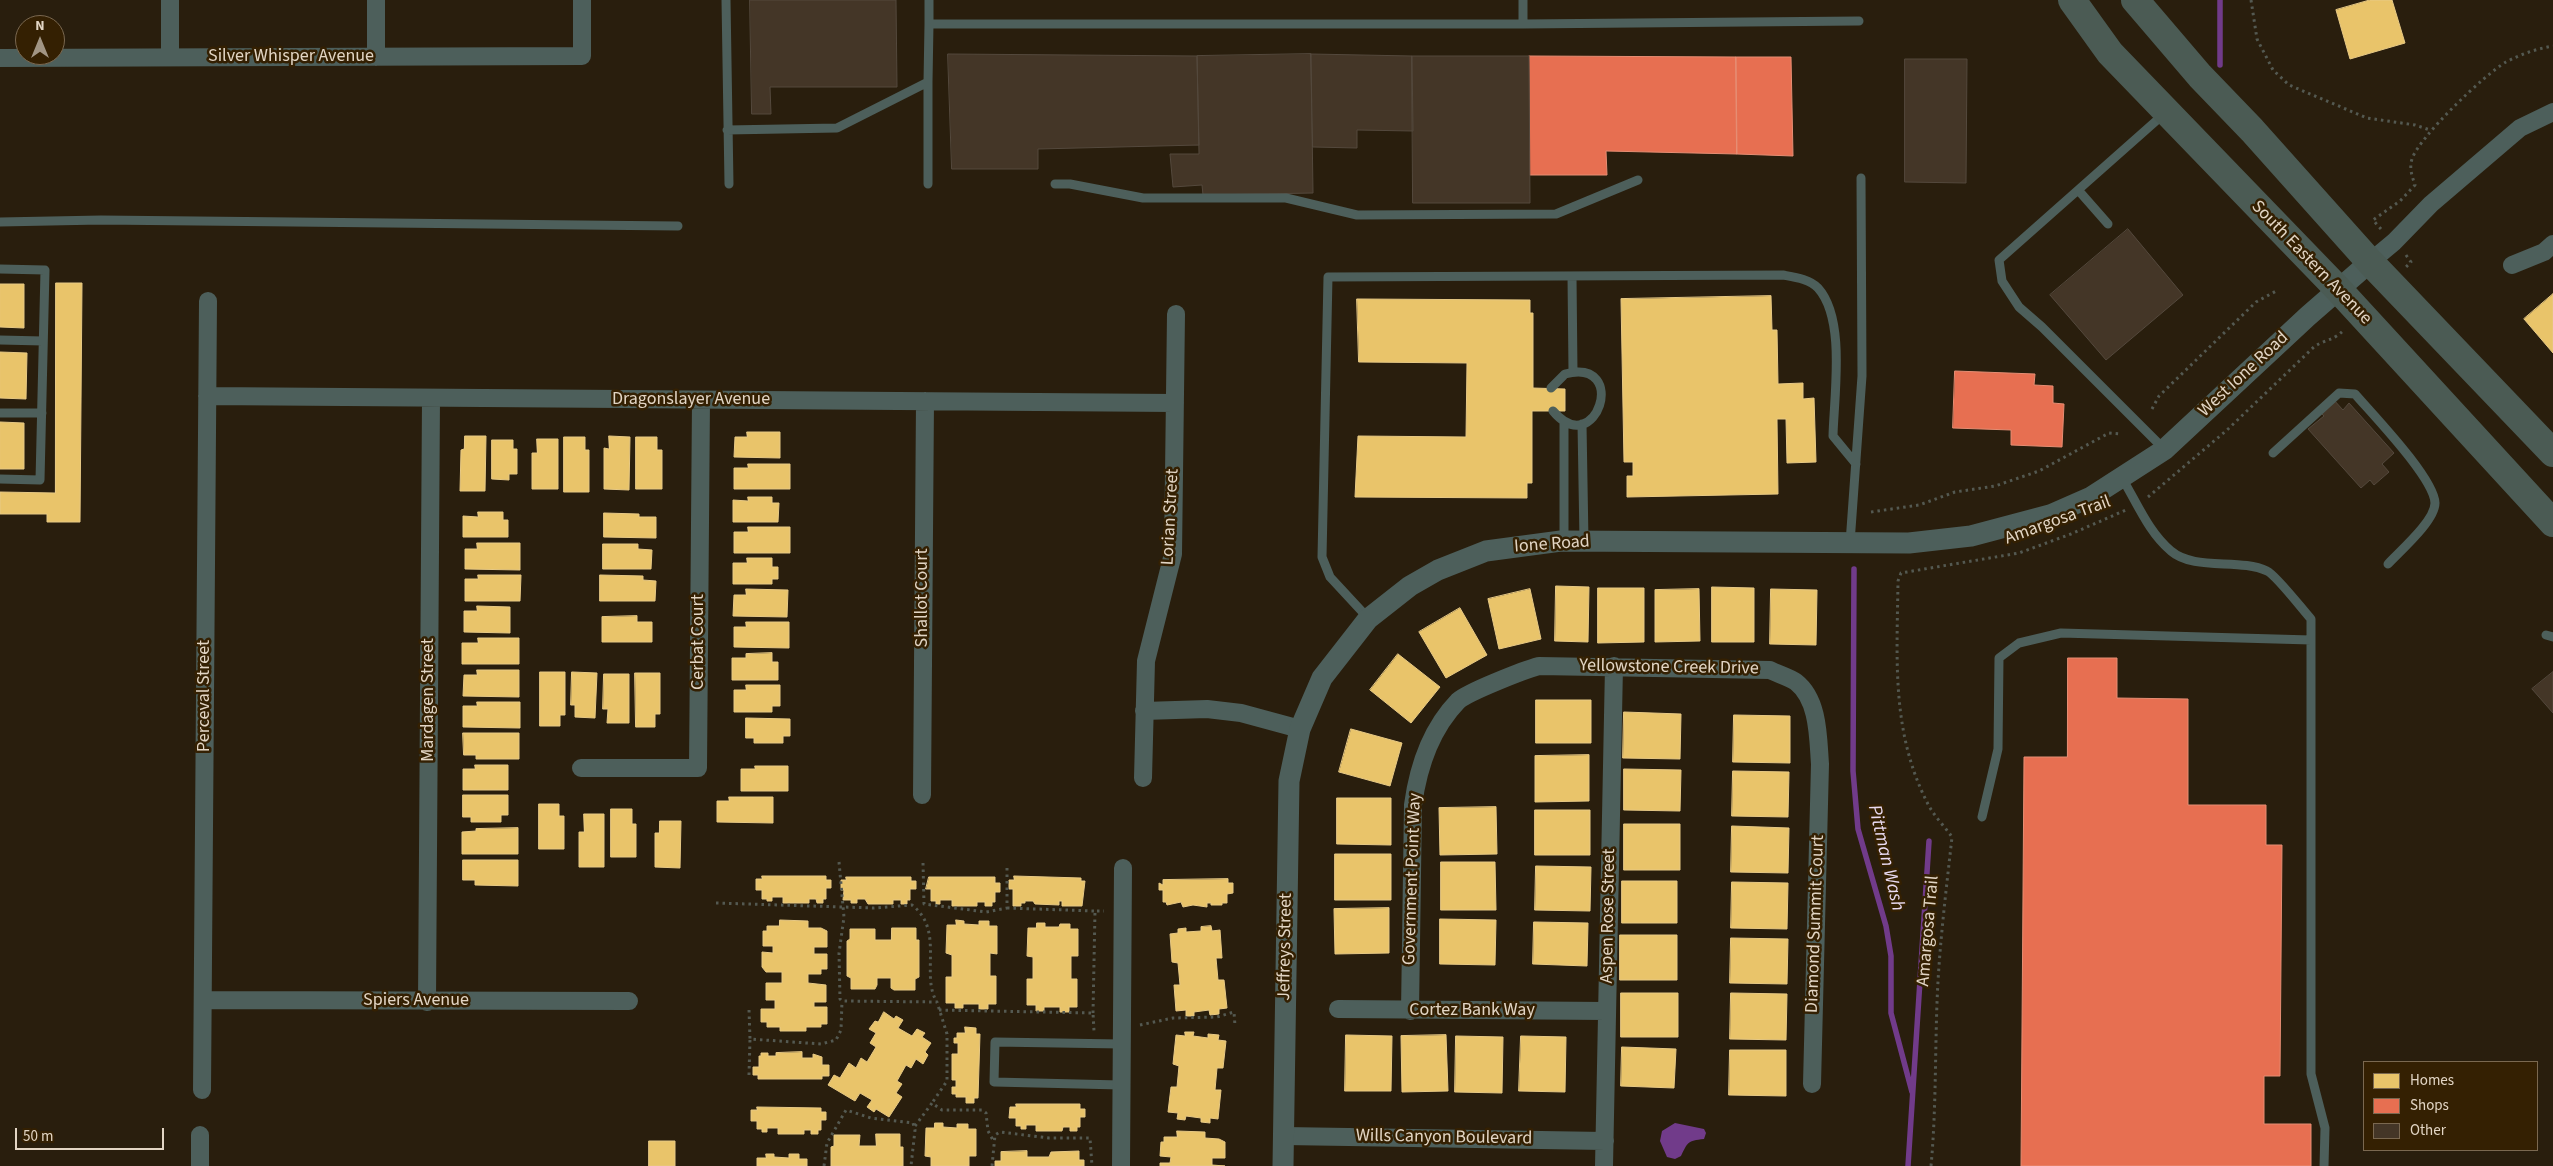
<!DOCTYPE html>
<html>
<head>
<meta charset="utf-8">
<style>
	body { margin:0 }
	#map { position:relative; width:2553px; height:1166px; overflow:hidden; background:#291e0d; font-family:"Source Sans 3",sans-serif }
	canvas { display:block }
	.legend { position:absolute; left:2363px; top:1061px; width:175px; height:90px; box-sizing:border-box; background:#342002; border:1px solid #7a6850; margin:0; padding:6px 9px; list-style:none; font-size:15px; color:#e2d5c4 }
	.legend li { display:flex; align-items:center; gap:10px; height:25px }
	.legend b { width:25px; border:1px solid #7a6850 }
	.north { position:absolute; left:15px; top:15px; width:50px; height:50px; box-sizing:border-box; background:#342002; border:1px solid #7a6850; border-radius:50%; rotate:0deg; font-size:14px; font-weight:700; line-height:20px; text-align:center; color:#e2d5c4 }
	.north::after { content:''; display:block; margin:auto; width:18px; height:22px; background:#a19584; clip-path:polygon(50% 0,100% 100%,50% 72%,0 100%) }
	.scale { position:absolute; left:15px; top:1128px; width:149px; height:22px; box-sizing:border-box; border:2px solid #e2d5c4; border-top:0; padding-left:6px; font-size:15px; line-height:18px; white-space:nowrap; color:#e2d5c4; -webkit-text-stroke:4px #342002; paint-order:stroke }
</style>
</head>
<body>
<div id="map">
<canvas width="2553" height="1166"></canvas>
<ul class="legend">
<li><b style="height:14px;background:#e9c46a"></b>Homes</li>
<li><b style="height:14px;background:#e76f51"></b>Shops</li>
<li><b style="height:14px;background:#443627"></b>Other</li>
</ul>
<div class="north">N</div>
<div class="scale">50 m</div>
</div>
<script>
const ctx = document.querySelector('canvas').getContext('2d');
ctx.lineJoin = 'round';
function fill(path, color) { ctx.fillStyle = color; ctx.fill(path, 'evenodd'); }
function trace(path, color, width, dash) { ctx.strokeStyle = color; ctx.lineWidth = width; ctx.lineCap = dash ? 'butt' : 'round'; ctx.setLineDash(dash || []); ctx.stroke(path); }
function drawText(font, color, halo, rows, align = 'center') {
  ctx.font = font + ' "Source Sans 3",sans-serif'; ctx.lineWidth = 5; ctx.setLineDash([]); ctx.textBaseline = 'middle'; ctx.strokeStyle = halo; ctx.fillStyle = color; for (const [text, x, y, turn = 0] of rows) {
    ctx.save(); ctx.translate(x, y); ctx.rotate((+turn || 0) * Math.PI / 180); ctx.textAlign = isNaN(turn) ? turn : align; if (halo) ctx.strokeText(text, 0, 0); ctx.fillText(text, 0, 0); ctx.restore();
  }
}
fill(new Path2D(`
	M1675 1123 1704 1129 1706 1133 1704 1139C1687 1141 1688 1142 1681 1156L1675 1159 1667 1157 1660 1141 1662 1131Z`), '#713b8a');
const homes = new Path2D(`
	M2370 0H2392L2405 43 2350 59 2336 10Z
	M56 283H82L80 522H47V514H0V492L55 493Z
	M0 284H24V328L0 327Z
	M2553 294V353L2524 319Z
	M1771 296 1772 330H1777L1778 384 1803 383V399L1814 398 1816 462 1787 463 1786 419H1777L1778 494 1627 497V476H1633V462H1624L1621 299Z
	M1357 299 1530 300V313H1533V388L1565 389V411H1532V483H1527V498L1355 497 1358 436 1466 437 1467 363 1359 362Z
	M0 352 27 353 26 399 0 398Z
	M0 422 24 423V469H0Z
	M747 432H780V458L734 457 735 437H747Z
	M465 436H486L485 491H460L461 450 464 449Z
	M609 436 630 437 629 490 604 489V448L609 449Z
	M564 437H585V450H589V492H564Z
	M636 437H657V450H662V489H636Z
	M537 439H558V489H532V453H537Z
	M492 440H513V449H517V474H509V480L492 479Z
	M748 464H790V489H734V468H748Z
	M748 497H772V503H779L778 522H733V500L748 501Z
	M478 512H503V520H508V537H463V516L478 517Z
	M604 513 639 514V517H656V538L604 537Z
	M748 527H790V553H734V532H748Z
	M477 543H520V570L465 569V549H477Z
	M603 544H638V549L652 550 651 569H603Z
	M747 558H772V567H778V579H772V584H733V563H747Z
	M478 575H521L520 601H465V579H478Z
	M600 575 643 576V580L656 581 655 601H600Z
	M1556 586 1589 587 1588 642 1555 641Z
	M1712 587 1754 588V642H1712Z
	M1598 588H1644V642L1598 643Z
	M746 589 788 590 787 617 733 616 734 595H746Z
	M1530 589 1541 639 1499 649 1488 599Z
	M1699 589 1700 641 1655 642V590Z
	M1771 589 1817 590 1816 645 1770 644Z
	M477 606 510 607V633L464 632V611H477Z
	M1460 608 1487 655 1446 678 1419 632Z
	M637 616V622H652V642H602V617Z
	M746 622H789V648L734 647V627H746Z
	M478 638H519V664H462V643H478Z
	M772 653V662H778V680H732V658H746V654Z
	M1398 654 1440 687 1411 723 1370 690Z
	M477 670H519V697L463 696 464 675H477Z
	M540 672H565V715H560V726H540Z
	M572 672 597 673 595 718 575 717V705H571Z
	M635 673H660V714H655V727H636Z
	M604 674H629V723H607L608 709H603Z
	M746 685H780V706H772V712H734V690H746Z
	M1536 700H1591V743H1536Z
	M477 702H520V728L463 727V706H477Z
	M1624 712 1681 714 1680 759 1623 758Z
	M1734 715 1790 716V763L1733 762Z
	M746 718 790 719V736H783V743H754V738H746Z
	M1351 729 1402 743 1390 786 1339 772Z
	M463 733H519V759H476V755H464Z
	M1589 755V801L1535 802V756Z
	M475 765H508V790H463V769H475Z
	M755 766H788V791H741V769H755Z
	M1624 769 1681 770 1680 811 1624 810Z
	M1733 771 1789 772 1788 817 1732 816Z
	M463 795H508V815H501V822H471V817H463Z
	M729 797H773V823L717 822V801H729Z
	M1337 798H1391V845L1337 844Z
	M539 804H559V816H564V849H539Z
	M1496 807 1497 854 1440 855 1439 808Z
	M611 809H632V824H636V857H611Z
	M1535 810H1590V855H1535Z
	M584 814H604V867H579V832H584Z
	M660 821H681L680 868 655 867V833H659Z
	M1624 824H1680V870H1624Z
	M1732 826 1789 828 1788 873 1731 872Z
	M518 828V854H462V832L476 831V829Z
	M1335 854H1391V900H1335Z
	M463 860H518V886L475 885V880H463Z
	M1441 862H1495L1496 910H1441Z
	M1536 866 1591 867 1590 911 1535 910Z
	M762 876H826V880H831V888H826V899H823V903H817L816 899H809V903H783V897H772V901H767V899H762V890H756V879H762Z
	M1014 876 1081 878V881H1085L1082 906H1062V901H1059V905L1035 904 1033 901H1025V903H1021V906H1013V889H1009V880H1014Z
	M846 877H911V881H916V889H910V900H907V904H901V900H893V904H868L865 899H857V903H851V900H843L844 890H841V880H846Z
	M929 877H995V883H1000V892H995V902H992V906H985V902H977V906H952V900H940V904H936V901H931V889H926Z
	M1228 879V883H1233V893L1227 894V903H1222V905H1211V903H1207V907L1193 905 1183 907 1181 902 1167 905 1166 902H1163V890H1159V883L1163 885V880Z
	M1622 881H1677V923H1622Z
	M1732 882 1788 883 1787 929 1731 928Z
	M1389 908V953L1335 954 1334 909Z
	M1440 919 1496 920 1495 965 1440 964Z
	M780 920 808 921V928H821L827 931V947H814V954H827V969H821V974H808V983L826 985V1002H814V1007H827V1024H821V1027H806V1031H780V1027H767V1022H761V1009H775V1000H766V983H782V972H766L762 967V952L773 953V946H763V931H767V926H779Z
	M956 920 964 921V924L979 925V921H989V926H997V954L990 953V976H996V1004H988V1009H979V1004H963V1008H955V1003H946V977H952V955L946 953 947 925H956Z
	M1534 922 1588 923 1587 966 1533 964Z
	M1037 923H1045V927H1059L1060 924H1070V929H1078V956H1071V979H1077V1007H1069V1012H1060V1007H1044V1011H1036V1005H1027V979H1033V957L1027 956 1028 928H1036Z
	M1211 926 1212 931 1220 930 1222 958H1216L1218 980H1224L1227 1008 1219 1009V1014L1210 1015 1209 1010 1194 1012V1016H1186V1010L1176 1011 1174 985H1180L1178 963 1172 962 1170 934 1178 933V929L1186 928V932L1201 931V927Z
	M892 928H916V940H919V977L915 979V990H894L891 988V978H877V985L875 989H851V978L847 976V941L850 939V929H875V940H891Z
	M1620 935H1677V980H1620Z
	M1731 938 1788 939 1787 984 1730 983Z
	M1621 993H1678V1037H1621Z
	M1731 993 1787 994 1786 1040 1730 1039Z
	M884 1012 894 1019 896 1016 903 1020 898 1028 912 1036 917 1029 925 1033 922 1037 931 1043 925 1052 928 1055 923 1064 916 1059 911 1068 906 1065 897 1081 902 1084 896 1093 902 1097 889 1117 876 1109 874 1112 867 1107 872 1100 860 1093 855 1101 828 1085 834 1075 840 1078 849 1063 856 1068 861 1058 867 1062 876 1047 870 1043 876 1033 869 1029 875 1021 878 1022Z
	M965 1027 976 1028V1034H980L978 1098H974V1103H966V1097H956V1094H952V1087H956V1080H952V1054H958V1043H954V1038H957V1033H965Z
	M1185 1032H1194L1193 1036 1208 1038V1034L1219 1035 1218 1040 1226 1041 1223 1068H1217L1215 1090H1221L1218 1119 1210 1118V1123L1201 1122V1118L1186 1116 1185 1120 1177 1119 1178 1113 1168 1112 1171 1087H1177L1179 1066 1173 1064 1176 1035 1185 1036Z
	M1346 1035 1392 1036 1391 1091H1345Z
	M1446 1035 1448 1091 1402 1092 1401 1036Z
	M1456 1036 1503 1037 1502 1093 1455 1092Z
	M1521 1036 1566 1037 1565 1092 1519 1091Z
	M1622 1047 1676 1049 1674 1088 1621 1086Z
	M1730 1050H1786V1096L1729 1095Z
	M802 1052V1058H813V1054L822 1057V1065H829V1076H822V1079H758V1075H753V1067H759V1056H761V1053H768V1056H776V1053Z
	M1016 1104H1080V1109H1085V1117H1080V1127H1077V1131H1070V1127H1063L1062 1131H1036V1125H1026V1129H1021V1126H1016V1118H1009L1010 1107H1016Z
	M757 1107 821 1108V1112H826V1120H821V1130H818V1134H811V1130H804V1134H778V1128H767V1132H762V1129H757V1121H751V1110H757Z
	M935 1123H943V1127L957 1128V1124H968V1129H976V1156H969V1166H931V1157L925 1156 926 1128H934Z
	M1177 1131 1205 1132V1138L1219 1139 1225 1142V1158H1212V1165L1225 1166H1160V1163H1170L1171 1157 1160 1156 1161 1142H1164V1137H1177Z
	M876 1134H900V1147H903V1166H831V1147L834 1146V1135H860L859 1146H876Z
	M649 1141H675V1166H649Z
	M1027 1151V1157H1049L1051 1152 1079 1151V1160H1084V1166H995V1161H1001V1152Z
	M766 1154H774V1157L789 1158V1154H799V1159H807V1166H757V1158H766Z`);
fill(homes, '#e9c46a');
trace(homes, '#e7c985', 1);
const shops = new Path2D(`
	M1529 56 1736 57 1737 154 1606 151 1607 175H1530Z
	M1736 57H1791L1793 156 1737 154Z
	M1955 371 2035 374 2034 385 2053 386V403L2064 404 2062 447 2011 445V430L1953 428Z
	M2068 658H2117V698L2188 699V805H2266V845H2282L2280 1076H2264V1124H2311V1166H2021L2024 757H2067Z`);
fill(shops, '#e76f51');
trace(shops, '#e68e74', 1);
trace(new Path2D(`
	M2220 65V0
	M1854 569 1853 771 1858 829 1886 926 1891 956V1013L1912 1092
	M1908 1166 1929 841`), '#713b8a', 5.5);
const building = new Path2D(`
	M750 0H896L897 87H770L771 114H752Z
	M948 54 1197 56 1199 145 1038 149V169H952Z
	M1311 54 1313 193 1203 195 1202 185 1173 187 1170 154H1199L1197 56Z
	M1311 54 1412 56 1413 131 1357 130V148L1313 147Z
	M1412 56H1529L1530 203H1413Z
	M1905 59H1967L1966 183 1905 182Z
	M2128 229 2183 295 2106 360 2050 295Z
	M2333 399 2343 410 2349 403 2394 453 2382 464 2389 472 2374 485 2370 480 2361 488 2308 429 2324 416 2319 411Z
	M2553 672V713L2532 689Z`);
fill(building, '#443627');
trace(building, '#54493d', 1);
trace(new Path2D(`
	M2251 0 2257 39 2273 70 2289 85 2367 118 2415 125 2430 130
	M2381 229 2373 220 2400 201 2415 185C2412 176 2409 168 2412 159 2419 137 2485 74 2506 62 2521 54 2536 49 2553 46
	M2406 255 2411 262 2406 267
	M2152 409 2159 396 2256 302 2278 290
	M2148 497 2227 430 2315 346C2329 338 2333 341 2345 329
	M1871 512 1919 505 1955 492 1995 486 2039 471 2109 433 2121 434
	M839 862 844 917 839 953 840 999 842 1001 937 1002 947 1034V1081L932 1103
	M923 863 924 904 986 912 1007 908V865
	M716 903 874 908 912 905C945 930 920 976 937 1002
	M1007 908 1095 911
	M749 1010 750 1039 821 1044 836 1040 841 1030 842 1001
	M939 1010 1093 1013 1094 1031
	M1093 1013 1095 911H1104
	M1140 1025 1173 1018 1217 1017 1234 1012 1235 1026
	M749 1075 750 1039
	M915 1126 932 1103 942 1110H982L986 1113 988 1131 994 1142
	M824 1166 827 1143 846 1110 871 1118 913 1123 915 1130 911 1166
	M992 1166 995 1135 1000 1132 1049 1138H1090L1092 1166
	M1931 1166C1936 1112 1935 1058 1937 1003 1939 947 1946 892 1952 837 1945 827 1935 817 1929 806 1891 734 1897 660 1898 581L1901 573 2019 553 2071 534 2126 510`), '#545951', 3, [2.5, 4]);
trace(new Path2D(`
	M726 0 729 184
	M929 0V24H1523L1859 21
	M1523 24V0
	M727 130 837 128 928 82 929 24
	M928 184V82
	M1055 184H1070L1143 198H1286L1357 215 1556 214 1638 180
	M2079 191 2108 224
	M0 222 101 220 678 226
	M0 269 45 270 40 480 0 479
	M1572 276 1573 372
	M0 340 43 341
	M1551 388 1565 374C1630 357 1596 462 1553 411
	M0 413H42
	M1564 422V541
	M1582 424 1584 541
	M2164 449 2042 327 2019 307 2002 281 1999 260 2165 113
	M2273 453 2339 393 2355 394C2373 415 2434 478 2435 503 2435 521 2400 551 2388 564
	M2122 478C2137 503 2149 533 2171 551 2194 571 2240 558 2267 571 2276 575 2302 609 2311 619V1074L2325 1128 2324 1166
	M1850 543 1862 376 1861 178
	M1368 618 1330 577 1322 557 1328 277 1783 275C1794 277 1810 279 1818 288 1846 319 1834 395 1833 436L1856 464
	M2546 635 2553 637
	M1982 817 1998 749 1999 658 2019 643 2061 633 2311 640
	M1121 1085 994 1082 995 1042 1121 1044`), '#4d5f5b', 9);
trace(new Path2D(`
	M170 57V0
	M376 57V0
	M0 58 582 56V0
	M2370 262 2394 242 2431 204 2520 128 2553 112
	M2512 265 2544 252 2553 244
	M207 396 1175 403
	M1144 711 1207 709 1241 713 1300 729
	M581 768H698L701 400
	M1143 778 1146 661 1173 554 1176 314
	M922 795 925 401
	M203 1000 629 1001
	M427 1002 431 398
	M1338 1009 1607 1011
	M1410 1011 1413 805C1418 768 1431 729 1458 701 1468 692 1524 670 1539 666L1770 670C1778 674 1789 677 1796 682 1819 700 1818 738 1820 764L1812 1084
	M202 1090 208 301
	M200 1135V1166
	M1284 1136 1605 1141
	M1121 1166 1123 868
	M1604 1166 1614 666`), '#4d5f5b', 18);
trace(new Path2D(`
	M1283 1166 1289 781 1300 729 1322 678 1368 619 1410 586 1438 570 1486 551 1561 541 1909 543 1971 536 2050 515 2091 497 2164 450 2308 316 2370 262`), '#4d5f5b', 21);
trace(new Path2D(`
	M2072 0 2110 53 2338 289 2553 523
	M2135 0 2200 76 2252 130 2370 262 2553 453`), '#4b5b54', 28);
drawText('18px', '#e2d5c4', '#342002', [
	["Silver Whisper Avenue",291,57],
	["South Eastern Avenue",2311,263,46],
	["West Ione Road",2244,375,-43],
	["Dragonslayer Avenue",691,400],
	["Lorian Street",1171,517,-87],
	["Amargosa Trail",2058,521,-20],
	["Ione Road",1552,545,-4],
	["Shallot Court",923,598,-90],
	["Cerbat Court",699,642,-90],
	["Yellowstone Creek Drive",1669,668,1],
	["Perceval Street",205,696,-90],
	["Mardagen Street",429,700,-90],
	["Government Point Way",1413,879,-88],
	["Aspen Rose Street",1609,916,-89],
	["Diamond Summit Court",1816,924,-88],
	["Amargosa Trail",1929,931,-85],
	["Jeffreys Street",1286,947,-89],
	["Spiers Avenue",416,1001],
	["Cortez Bank Way",1472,1011],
	["Wills Canyon Boulevard",1444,1138,1]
]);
drawText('italic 19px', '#e9daf1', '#342002', [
	["Pittman Wash",1885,858,77]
]);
</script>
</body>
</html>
